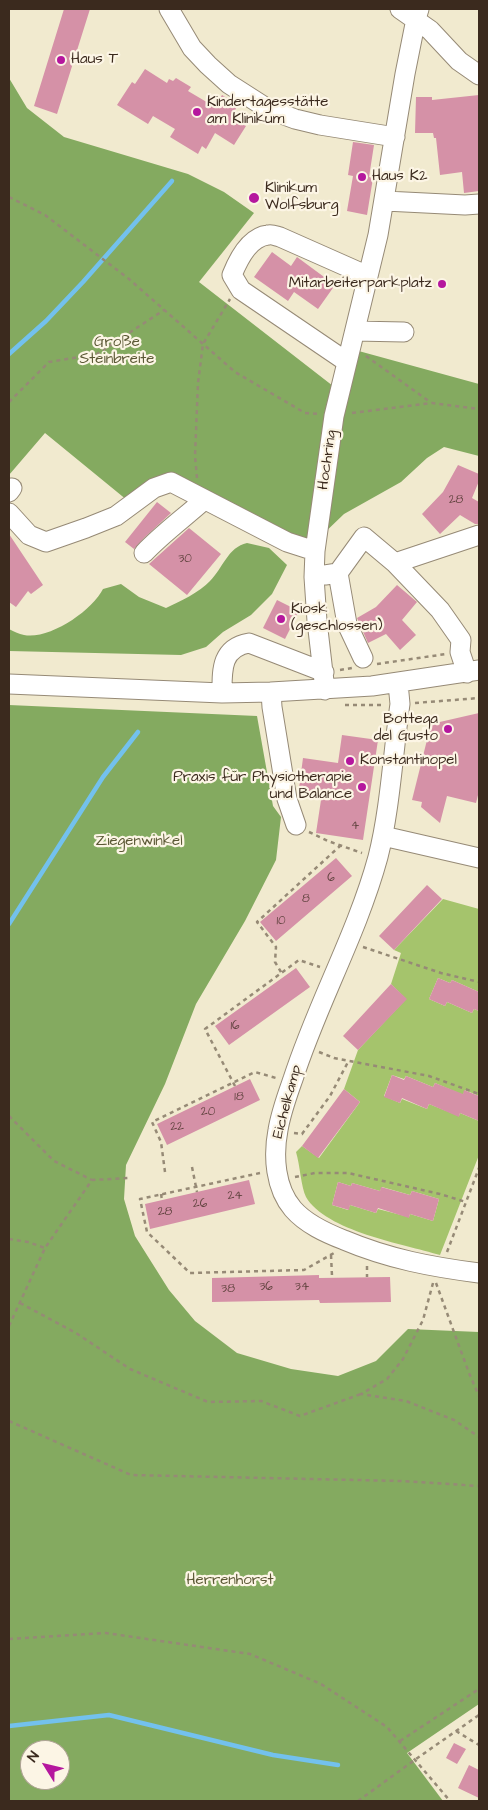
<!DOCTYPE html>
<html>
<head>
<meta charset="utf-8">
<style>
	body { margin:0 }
	#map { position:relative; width:488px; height:1810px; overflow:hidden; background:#f1eacf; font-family:"Architects Daughter",sans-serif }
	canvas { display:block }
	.frame { position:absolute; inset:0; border:10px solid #3b2a1e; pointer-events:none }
	.north { position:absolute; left:20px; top:1740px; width:50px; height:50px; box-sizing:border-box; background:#fcf5e5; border:1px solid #afa495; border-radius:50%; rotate:306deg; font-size:14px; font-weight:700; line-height:20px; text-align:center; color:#3b2a1e }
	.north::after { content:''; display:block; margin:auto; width:18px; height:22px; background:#b5179e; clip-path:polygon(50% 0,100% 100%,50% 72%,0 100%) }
</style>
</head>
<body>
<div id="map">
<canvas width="488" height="1810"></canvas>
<div class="frame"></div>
<div class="north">N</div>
</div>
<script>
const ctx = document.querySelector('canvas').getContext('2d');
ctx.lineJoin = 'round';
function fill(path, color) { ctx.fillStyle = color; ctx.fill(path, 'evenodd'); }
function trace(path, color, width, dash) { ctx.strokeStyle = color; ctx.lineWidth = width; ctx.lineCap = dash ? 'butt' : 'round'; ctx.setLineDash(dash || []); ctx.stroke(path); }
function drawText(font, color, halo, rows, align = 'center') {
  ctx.font = font + ' "Architects Daughter",sans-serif'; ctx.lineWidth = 4.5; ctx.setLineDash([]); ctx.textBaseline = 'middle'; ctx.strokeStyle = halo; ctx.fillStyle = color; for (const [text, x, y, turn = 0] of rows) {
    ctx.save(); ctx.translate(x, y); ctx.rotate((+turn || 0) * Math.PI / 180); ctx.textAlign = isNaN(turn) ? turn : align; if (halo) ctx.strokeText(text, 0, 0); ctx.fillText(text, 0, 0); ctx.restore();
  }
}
fill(new Path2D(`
	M443 899 479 909V992L452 980 450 983 438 978 429 999 445 1006 447 1002 472 1013 474 1009 479 1011V1096L465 1090 463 1095 435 1083 433 1087 406 1076 404 1079 392 1075 384 1096 400 1103 402 1099 427 1109 429 1104 459 1116 460 1113 479 1121V1155L440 1255C403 1244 326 1231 306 1197 301 1187 300 1165 296 1152L302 1146 319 1158 360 1102 344 1089 358 1050 406 999 391 984 401 953 394 950ZM338 1182 351 1186 352 1183 380 1191 382 1187 410 1195 412 1191 439 1199 433 1221 410 1214 409 1217 378 1209 376 1213 350 1205 348 1210 332 1205Z`), '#a5c46c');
fill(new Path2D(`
	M9 78 27 108 64 137 188 174 224 192 254 213 199 282 342 393 355 350 479 384V456L444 447 427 458 401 482 344 514 318 539 273 535 171 481 133 505 45 433 9 475Z
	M247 543 269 548 287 565 272 594 251 615 223 632 206 647 181 655 9 651V629C13 631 19 634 24 635 49 640 92 611 103 589L121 584 139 597 166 608C179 602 200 592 210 581 223 568 228 547 247 543Z
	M9 705 257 716 273 806 281 817 276 860 245 921 196 1004 165 1084 126 1165 124 1199 135 1236 169 1290 195 1321 237 1353 291 1369 338 1376 376 1361 408 1329 479 1332V1704L407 1753 443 1801H9ZM30 1750H60V1780H30Z`), '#84aa60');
trace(new Path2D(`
	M9 354 46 321 83 282 172 181
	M9 924 103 777 138 732
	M9 1726 109 1715 273 1755 338 1765`), '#73c1ed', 4.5);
fill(new Path2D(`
	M64 9H90L57 114 34 106Z
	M145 69 167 83 169 79 173 81 176 78 191 87 188 91 215 107 222 95 238 105 231 117 246 126 234 145 215 133 206 149 202 146 198 154 170 137 175 129 153 116 148 124 117 105 132 82 135 84Z
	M479 95V191L464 193 462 172 440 175 436 138H434L433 133H415L416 97H432V100Z
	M353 142 374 145 369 177 373 178 367 215 347 211 353 176 348 175Z
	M272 252 291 266 297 257 335 285 318 309 294 292 288 301 254 277Z
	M458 465 479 474V481L472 498 479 502V524H475L460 515 440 534 422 514 443 492Z
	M157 502 171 513 144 538 134 549 125 542Z
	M189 528 221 554 187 595 149 564Z
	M9 534 43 585 31 594 28 591 16 607 9 602Z
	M397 585 417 602 402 620 416 635 400 650 386 634 368 643 357 618 376 607Z
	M277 600 299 611 285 639 263 628Z
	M479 713V791L476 803 447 796 440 823 421 807 422 802 412 800 431 724Z
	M342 735 378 740 363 840 316 833 321 800 298 796 303 758 338 763Z
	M336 858 352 876 276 941 260 922Z
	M427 885 442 899 394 950 379 936Z
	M296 968 310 987 229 1045 215 1026Z
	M438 978 450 983 452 980 479 992V1011L474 1009 472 1013 447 1002 445 1006 429 999Z
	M391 984 407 999 358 1050 343 1036Z
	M392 1075 404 1080 406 1076 433 1087 435 1083 463 1094 464 1090 479 1096V1121L460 1113 459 1117 429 1104 427 1109 402 1098 400 1103 384 1097Z
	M250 1079 260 1100 167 1145 157 1124Z
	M344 1089 360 1102 318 1158 302 1146Z
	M249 1180 255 1204 150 1229 145 1204Z
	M338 1182 351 1186 352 1183 380 1191 381 1187 410 1195 412 1191 439 1199 433 1221 410 1214 409 1218 378 1208 376 1213 350 1205 349 1210 332 1205Z
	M319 1275V1278L390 1277 391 1302 320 1303 319 1300 212 1302V1278Z
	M454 1743 466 1749 457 1764 446 1758Z
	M469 1765 479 1770V1798L458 1788Z`), '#d591a7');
const minor = new Path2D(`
	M169 9 192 48 208 65 229 84 268 109 295 119 320 125 395 137
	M400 9 430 30 459 61 479 75
	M385 201 465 205 479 204
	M355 331 404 332
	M347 362 241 290 232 275C238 260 249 237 268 235 272 234 276 236 280 237L368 276
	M9 492 12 488
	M9 513 29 535 46 542 86 528 116 516 154 488 171 482 287 542 315 551
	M144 553C163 533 184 518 204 500
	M395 563 479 535
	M338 573 364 537 395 563 440 610 461 640 460 652 467 673
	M325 575 338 573 347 624 363 658
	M398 683 400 704C393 753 390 810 378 857 357 934 317 1004 293 1079 287 1096 281 1112 278 1130 273 1156 275 1188 293 1209 306 1224 326 1233 344 1240 389 1259 432 1267 479 1273
	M9 684 222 693 271 692 372 686 479 670
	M325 690 317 621 314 577 315 551 334 416 378 235 405 74 416 19 419 9
	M271 692 272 707 287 799 296 825
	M222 693C222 670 221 648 249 643L324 672
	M383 836 479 858`);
trace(minor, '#968a76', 21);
trace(new Path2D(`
	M9 197 45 215 129 279 235 372 305 413 319 414
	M366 356 430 402
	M9 402 49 362 97 354 164 310
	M352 413 432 403 479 409
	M197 478 195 456 198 383 203 344 230 299
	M377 664 446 654
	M340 670 352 668
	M415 703 479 698
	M345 705H385
	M309 832 328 841 362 853
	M363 947 441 973 479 982
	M281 972 275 962 276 947 257 922 340 846
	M319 1052 334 1058 429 1076 479 1094
	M235 1086 205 1029 299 960 320 967
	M9 1116 54 1161 92 1180
	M294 1133 302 1134 330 1096 348 1062
	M192 1167 197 1192
	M165 1172 161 1142 152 1122 255 1072 276 1078
	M260 1173 140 1199 147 1232 190 1273 304 1270 334 1253
	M295 1177 315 1173H348L440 1194 466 1202
	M161 1194 162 1200
	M9 1239 28 1242 45 1248
	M447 1252 479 1168
	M331 1255 332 1276
	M367 1266V1277
	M433 1283 423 1320 403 1359 387 1379 361 1394 406 1401 454 1420 479 1437
	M436 1283 469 1373 479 1396
	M20 1303 76 1333 130 1369 208 1402 261 1401 300 1416 361 1394
	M9 1326 45 1248 92 1180 129 1178
	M9 1421 131 1475 401 1481 479 1486
	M9 1639 106 1633 250 1654 321 1684 387 1727 450 1801
	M456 1731 479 1745
	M400 1741 479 1689
	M358 1801 416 1759 479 1715`), '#968a76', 2.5, [4, 4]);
trace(minor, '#fff', 19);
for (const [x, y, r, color] of [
	[61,60,5,"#b5179e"],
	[197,112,5,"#b5179e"],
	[362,177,5,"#b5179e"],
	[254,198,6,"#b5179e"],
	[442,284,5,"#b5179e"],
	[281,619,5,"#b5179e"],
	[448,729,5,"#b5179e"],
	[350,761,5,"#b5179e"],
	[362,787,5,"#b5179e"]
]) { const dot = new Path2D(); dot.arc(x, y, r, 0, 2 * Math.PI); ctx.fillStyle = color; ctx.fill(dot); trace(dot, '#fcf5e5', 2); }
drawText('12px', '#624440', null, [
	["28",456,500],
	["30",185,559],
	["4",355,826],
	["6",331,878],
	["8",306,899],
	["10",281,921],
	["16",235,1026],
	["18",239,1097],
	["20",208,1112],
	["22",177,1127],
	["24",235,1196],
	["26",200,1204],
	["28",165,1212],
	["36",266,1287],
	["34",302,1287],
	["38",228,1289]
]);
drawText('15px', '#3b2a1e', '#fcf5e5', [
	["Haus T",71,60],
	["Kindertagesstätte",207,103],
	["am Klinikum",207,120],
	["Haus K2",372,177],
	["Klinikum",265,189],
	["Wolfsburg",265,206],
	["Mitarbeiterparkplatz",432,284,"right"],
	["Kiosk",291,610],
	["(geschlossen)",291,627],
	["Bottega",438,720,"right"],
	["del Gusto",438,737,"right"],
	["Konstantinopel",360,761],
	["Praxis für Physiotherapie",352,778,"right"],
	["und Balance",352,795,"right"]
], 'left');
drawText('15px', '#5b5835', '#fcf5e5', [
	["Große",117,343],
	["Steinbreite",117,360],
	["Ziegenwinkel",139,842],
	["Herrenhorst",230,1581]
]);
drawText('15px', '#3b2a1e', '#fcf5e5', [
	["Hochring",328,460,-82],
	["Eichelkamp",288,1102,-75]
]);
</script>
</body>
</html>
